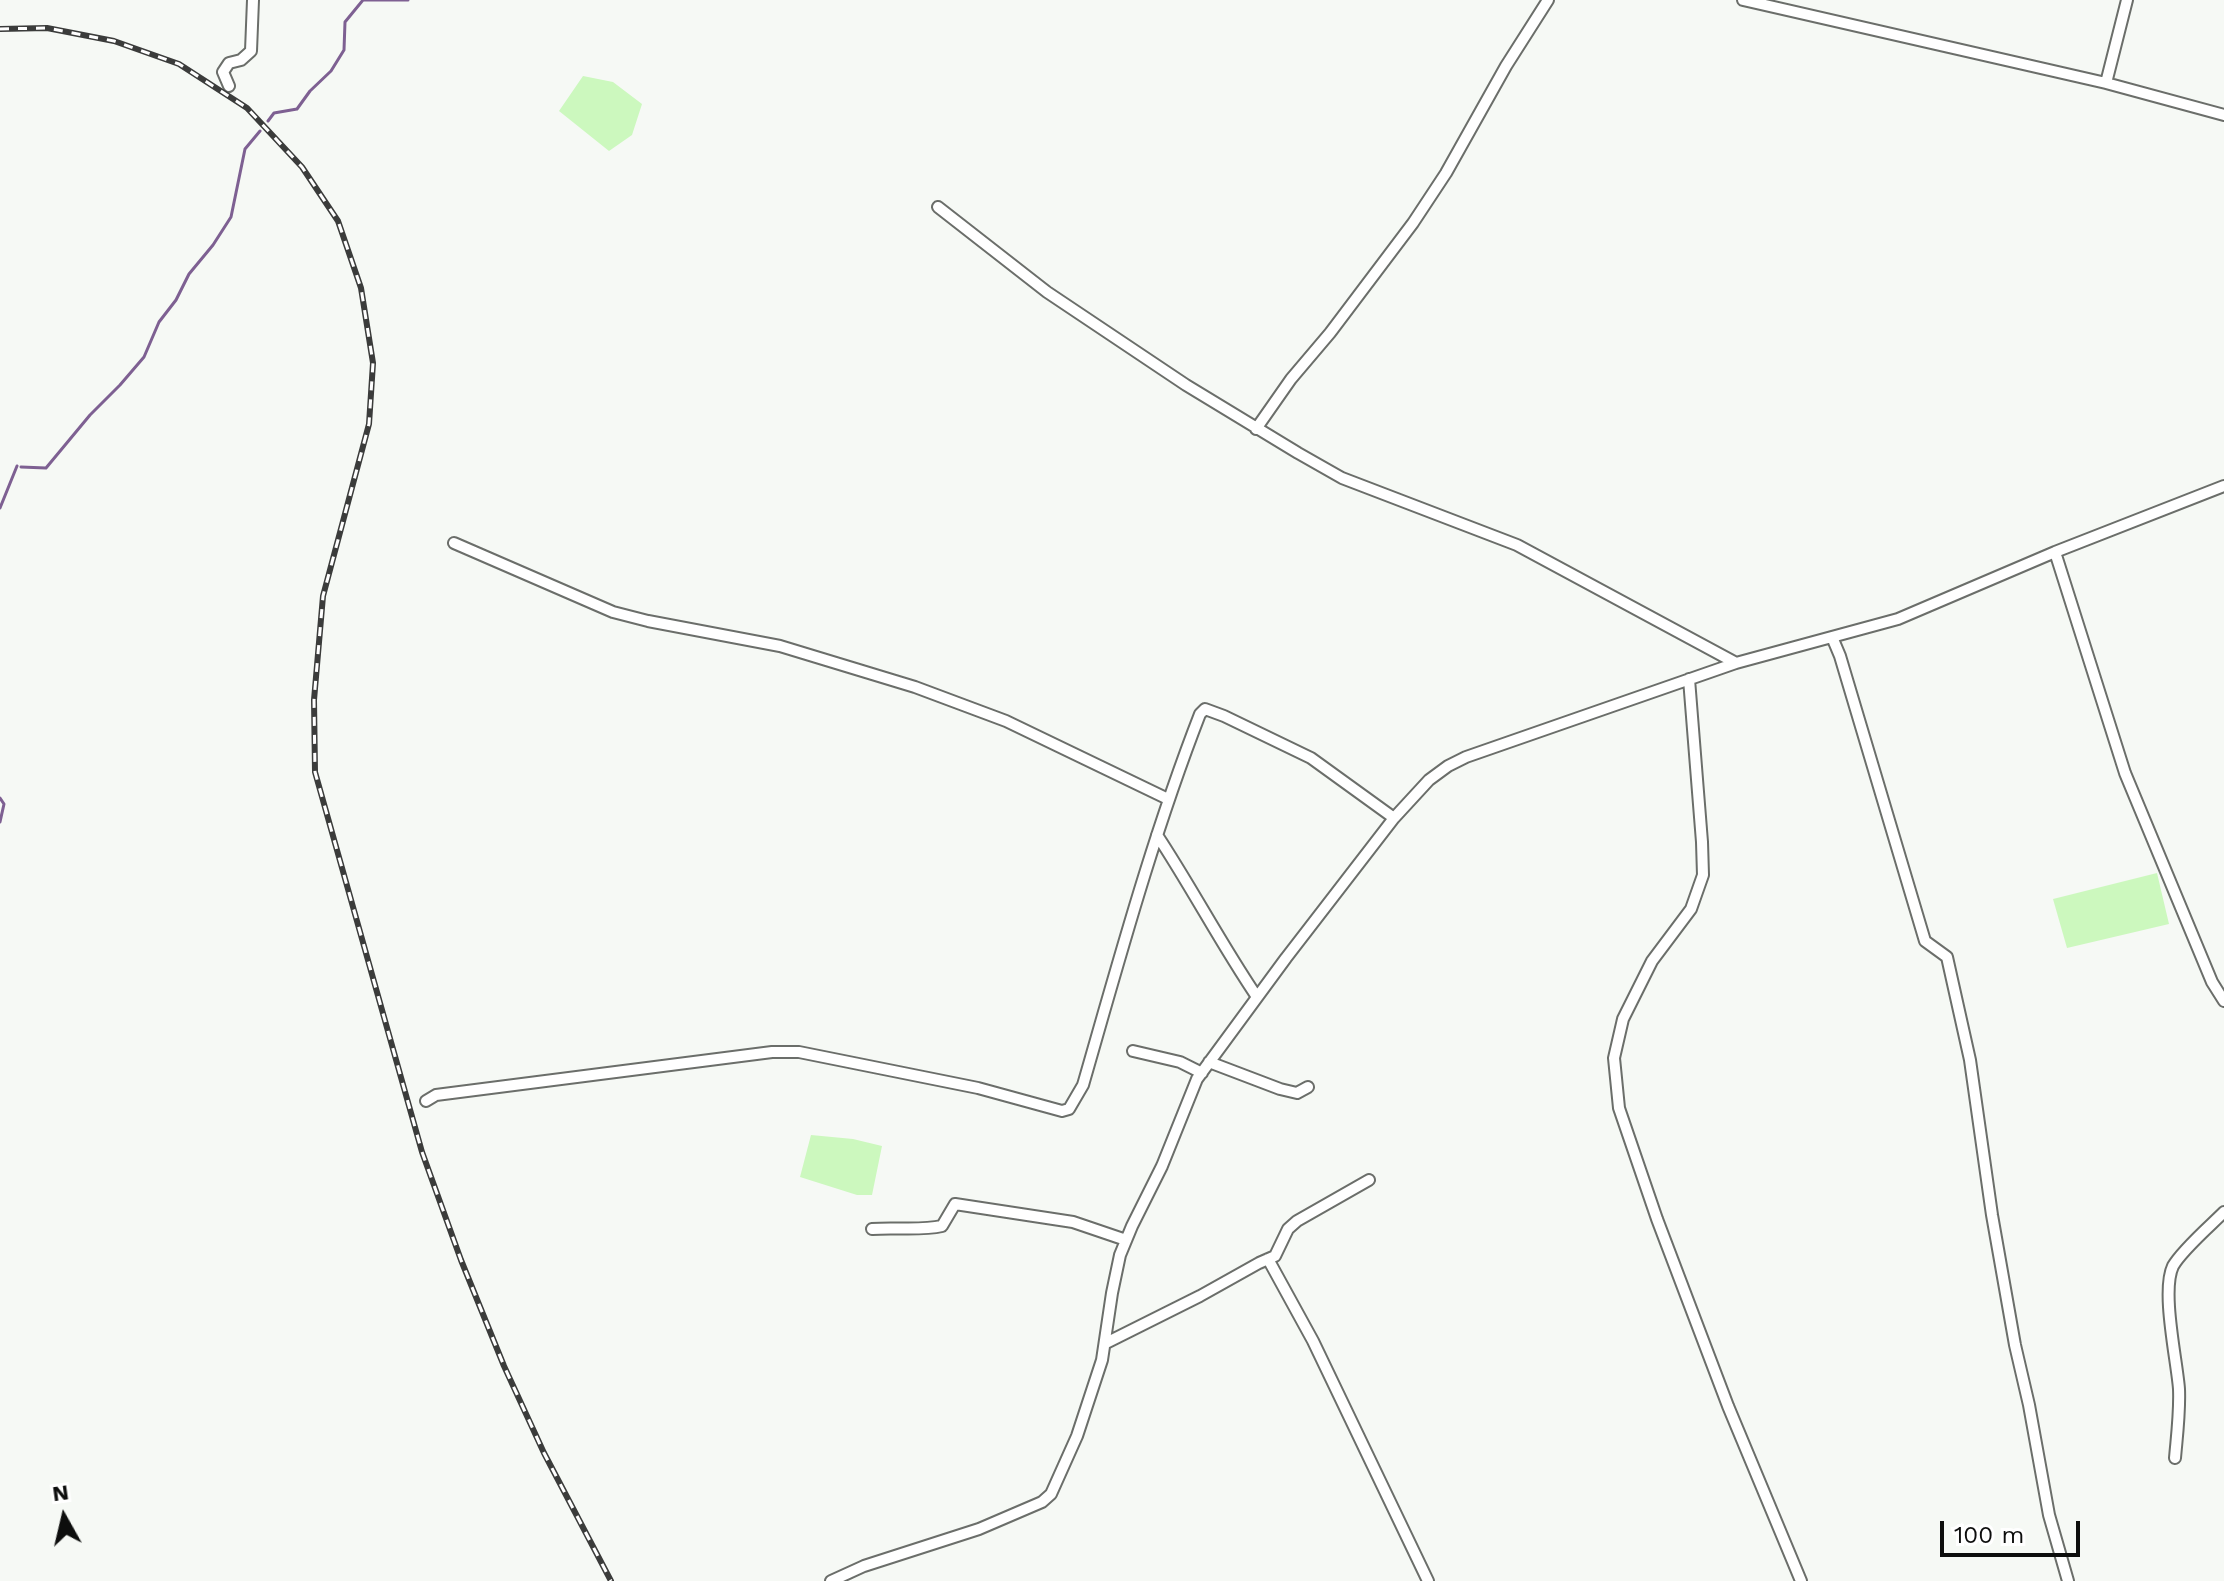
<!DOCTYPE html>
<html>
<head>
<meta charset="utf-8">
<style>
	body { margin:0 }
	#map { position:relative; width:2224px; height:1581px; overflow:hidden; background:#f6f9f5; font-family:"Work Sans",sans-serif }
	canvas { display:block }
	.north { position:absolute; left:24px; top:1477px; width:80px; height:80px; -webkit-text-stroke:6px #fff; paint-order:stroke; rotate:352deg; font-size:22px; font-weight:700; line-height:32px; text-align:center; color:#0d0e0d }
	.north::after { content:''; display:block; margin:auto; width:28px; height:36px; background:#0d0e0d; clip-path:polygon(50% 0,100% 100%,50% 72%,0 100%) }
	.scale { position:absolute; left:1940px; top:1521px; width:140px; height:36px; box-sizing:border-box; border:4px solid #0d0e0d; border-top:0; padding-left:10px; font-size:24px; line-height:28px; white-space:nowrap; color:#0d0e0d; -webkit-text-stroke:6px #fff; paint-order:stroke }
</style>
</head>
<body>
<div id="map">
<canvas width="2224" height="1581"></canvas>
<div class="north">N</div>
<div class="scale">100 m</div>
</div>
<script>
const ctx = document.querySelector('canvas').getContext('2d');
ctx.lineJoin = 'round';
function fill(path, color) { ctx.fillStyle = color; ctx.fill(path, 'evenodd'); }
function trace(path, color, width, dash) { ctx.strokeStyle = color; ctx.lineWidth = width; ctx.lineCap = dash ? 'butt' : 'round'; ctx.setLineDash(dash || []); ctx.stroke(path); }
fill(new Path2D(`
	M583 76 613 82 642 104 632 135 609 151 559 111Z
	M2157 873 2169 924 2067 948 2053 899Z
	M811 1135 853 1139 882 1146 872 1195H857L800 1177Z`), '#ccf8be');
trace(new Path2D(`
	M268 121 274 113 297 109 310 91 331 71 344 50 345 22 363 0H408
	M21 467 46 468 90 415 120 385 144 357 159 322 176 300 189 274 213 245 231 217 245 149 260 131
	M0 508 17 466
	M0 798 4 804 0 822`), '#7e6092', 3);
const street = new Path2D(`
	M1743 0 2106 83 2224 115
	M2106 83 2127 0
	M229 86 223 72 229 63 241 60 251 51 253 0
	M938 207 1047 292 1186 385 1298 453 1342 478 1517 545 1736 663
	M1256 429 1291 379 1330 333 1413 223 1446 173 1506 66 1548 0
	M454 543 613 612 648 621 780 646 915 687 1006 721 1168 799
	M2055 552 2125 773 2212 982 2224 1001
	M1832 637 1840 656 1925 941 1947 957 1970 1060 1992 1215 2015 1345 2029 1405 2049 1515 2068 1581
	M1689 679 1702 842 1703 875 1691 909 1652 961 1623 1019 1614 1058 1619 1108 1657 1219 1728 1406 1801 1581
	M1157 835C1192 888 1221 944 1257 997
	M1133 1051 1180 1062 1202 1073
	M1209 1062 1280 1089 1297 1093 1308 1087
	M426 1101 436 1095 772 1052H799L978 1088 1062 1111 1069 1109 1083 1085C1119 960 1153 835 1200 714L1205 709 1224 716 1311 758 1394 818
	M872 1229C896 1227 920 1231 942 1226L955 1204 1073 1222 1126 1240
	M1268 1259 1313 1341 1428 1581
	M1106 1343 1200 1296 1259 1263 1275 1256 1288 1229 1297 1221 1369 1180
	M2175 1458C2177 1435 2180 1412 2179 1389 2177 1361 2161 1291 2173 1266 2182 1250 2210 1226 2224 1212
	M831 1581 864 1566 979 1529 1042 1502 1051 1494 1077 1436 1102 1360 1112 1293 1120 1255 1132 1226 1162 1166 1197 1079 1286 958 1394 818 1429 780 1448 766 1466 757 1736 663 1898 619 2055 552 2224 486`);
trace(street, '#6b6e6a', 14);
trace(street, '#fff', 10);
const rail = new Path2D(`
	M0 29 47 28 114 41 179 64 247 108 302 167 338 221 361 288 373 363 369 424 323 596 314 700 315 772 422 1152 461 1260 504 1366 544 1453 611 1581`);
trace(rail, '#3b3c3b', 6);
trace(rail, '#fff', 3, [9]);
</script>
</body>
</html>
